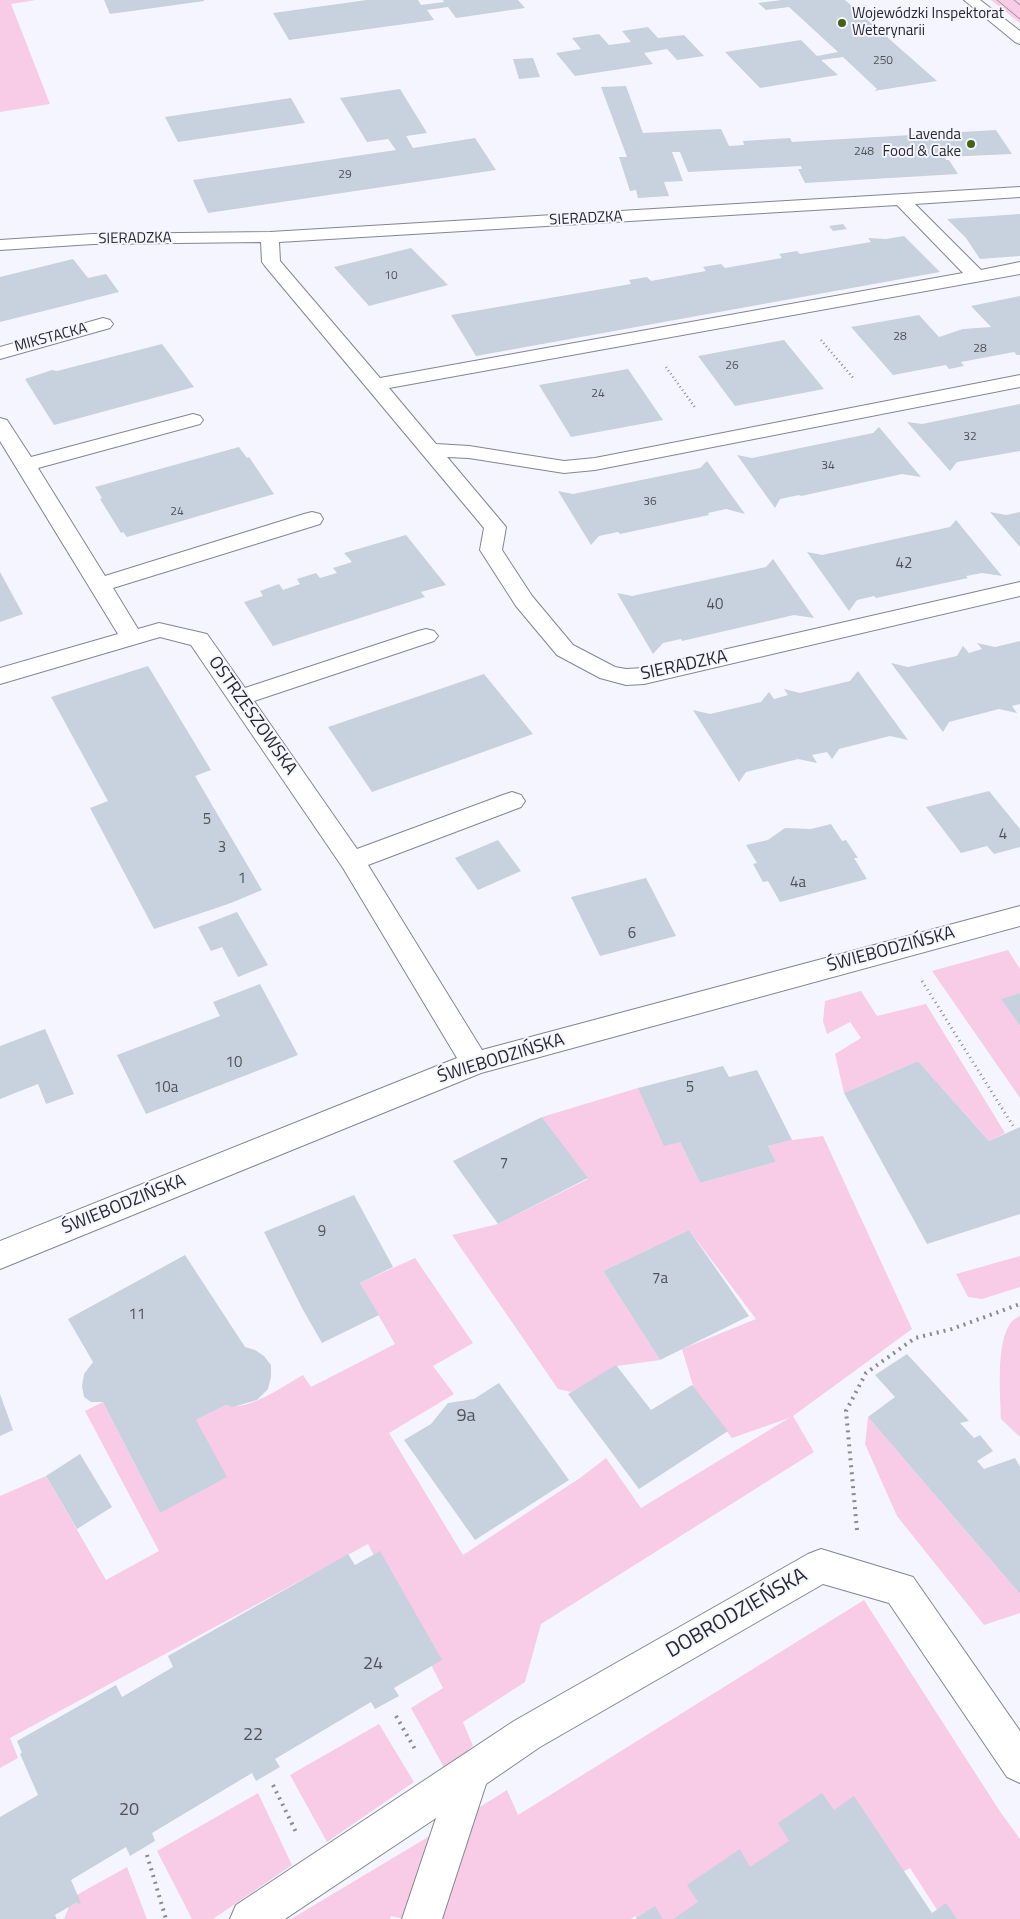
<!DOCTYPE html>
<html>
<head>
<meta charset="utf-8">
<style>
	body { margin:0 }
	canvas { display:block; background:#f4f5fe }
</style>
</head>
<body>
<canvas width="1020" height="1919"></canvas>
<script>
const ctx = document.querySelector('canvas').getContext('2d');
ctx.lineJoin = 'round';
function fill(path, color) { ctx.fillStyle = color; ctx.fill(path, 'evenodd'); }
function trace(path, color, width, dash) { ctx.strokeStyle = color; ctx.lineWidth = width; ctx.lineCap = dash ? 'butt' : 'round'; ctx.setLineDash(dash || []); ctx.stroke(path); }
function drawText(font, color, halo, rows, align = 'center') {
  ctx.font = font + ' "Titillium Web",sans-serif'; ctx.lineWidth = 4; ctx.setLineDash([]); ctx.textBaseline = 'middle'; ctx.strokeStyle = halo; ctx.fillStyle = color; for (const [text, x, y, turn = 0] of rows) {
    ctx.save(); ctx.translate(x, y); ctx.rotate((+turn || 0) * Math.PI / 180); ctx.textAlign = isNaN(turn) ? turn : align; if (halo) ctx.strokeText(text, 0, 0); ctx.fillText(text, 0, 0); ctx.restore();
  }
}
fill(new Path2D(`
	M0 0H36L11 4 50 104 0 112Z
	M991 0H1020V23Z
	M1008 950 1020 969V993L1002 999 1020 1026V1098L932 971Z
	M861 991 877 1016 926 1004 1005 1133 989 1141 918 1061 844 1093 835 1054 861 1038 850 1022 827 1034 823 1021 825 1001Z
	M638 1088 680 1142 700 1183 776 1162 768 1146 792 1140 823 1136 912 1329 793 1416 814 1452 541 1624 525 1682 463 1722 473 1746 446 1771 411 1708 443 1688 368 1544 10 1738 18 1758 0 1768V1496L46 1476 106 1580 159 1551 85 1411 103 1402 160 1513 196 1420 226 1405C248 1412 283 1386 303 1375L311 1387 395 1344 360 1283 415 1258 473 1343 433 1366 454 1394 389 1433 463 1555 580 1478 606 1458 641 1508 789 1418 732 1438 694 1389 682 1349 756 1319 689 1230 603 1271 660 1360 617 1366 571 1392 558 1389 452 1235 498 1224 588 1179 542 1117Z
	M1020 1256V1287L982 1299 968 1297 956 1274Z
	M1020 1316V1437L1001 1419C1001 1396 993 1325 1020 1316Z
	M868 1417 1020 1594V1613L984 1625 897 1516 865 1444Z
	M864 1600 1001 1813 1020 1839V1919H943L910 1868 885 1881 679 1919H638L635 1916 631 1919H439L475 1810 507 1790 518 1815Z
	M379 1724 414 1782 327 1842 290 1775Z
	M258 1793 292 1865 213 1919H192L157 1851Z
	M438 1831 404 1919 391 1916 390 1919H291Z
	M127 1867 147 1919H64L73 1897Z`), '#f8cce7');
fill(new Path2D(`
	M104 0H204V1L110 14Z
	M367 0H418L421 5 444 2 443 0H518L525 8 456 18 448 7 427 10 434 20 289 40 273 13Z
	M782 0H845L937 81 874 91 877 89 843 57 821 60 838 75 760 88 725 52 801 40 817 56 838 52 789 7 766 10 758 3Z
	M648 27 658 38 684 35 704 56 677 60 667 49 644 53 653 64 575 76 556 53 581 49 572 38 599 34 609 45 631 42 622 31Z
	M533 58 540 77 519 79 513 59Z
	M626 86 643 133 721 129 729 146 744 145 743 141 790 138 792 142 996 130 1012 154 945 157 946 160H949L958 174 805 183 798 169H802L801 166 688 172 680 152H672L683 181 664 182 669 196 638 198 636 190 630 191 619 157H627L601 87Z
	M400 89 427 133 406 136 413 148 475 138 496 170 208 213 193 180 396 150 388 139 367 142 340 98Z
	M291 98 305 123 178 142 165 117Z
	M1020 214V256L980 259 966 238 947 219Z
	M843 224 847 229 833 231 829 226Z
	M904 236 940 272 476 356 451 315 631 284 629 280 647 277 651 281 706 271 703 267 721 264 725 268 782 258 779 254 797 251 800 254 871 242 868 238 886 239Z
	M411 248 448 285 369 306 334 267Z
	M73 259 88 278 106 274 119 292 0 322V277Z
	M1020 296V355H1017L1014 352 961 362 964 366 949 369 946 365 893 375 851 327 919 315 939 337 963 329 991 327 971 306Z
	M784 340 824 389 735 406 698 356Z
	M162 344 194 387 54 425 25 379 52 370 57 371Z
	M628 369 663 420 571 437 539 385Z
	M1020 404V451L957 462 950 471 907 422 922 424Z
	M879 427 921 477 902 474 801 496 799 495 780 499 775 508 737 455 752 458 873 433Z
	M239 447 247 458 249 457 274 494 127 537 123 532 121 533 100 499 102 498 95 487Z
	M707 461 745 514 726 509 708 513 709 515 620 534 618 532 599 536 591 545 558 491 573 494 700 468Z
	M990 512 1006 515 1020 512V547Z
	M956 520 1002 576 982 573 966 576 968 578 876 598 874 596 857 600 849 611 807 552 822 555 950 527Z
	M406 535 446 585 421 592 425 597 273 646 244 602 263 596 260 591 279 584 283 590 300 584 297 579 316 573 320 578 337 573 333 568 352 562 344 553Z
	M773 559 814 618 794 615 682 641 681 639 663 643 653 654 617 593 632 596 766 567Z
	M0 572 23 614 0 622Z
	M1020 641V704L1012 706 1017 713 999 709 949 722 943 732 891 663 908 667 957 656 963 646 969 653 982 649 977 643 995 647Z
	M148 666 211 770 195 776 262 890 231 903 154 929 90 808 108 801 51 697Z
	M858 671 908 740 890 736 839 749 832 759 827 752 812 755 817 763 798 759 746 772 739 782 693 710 710 714 761 702 769 692 774 699 788 695 784 689 800 693 850 681Z
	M484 674 533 734 372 792 328 727Z
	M989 791 1020 829V847L994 854 987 846 961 853 926 807Z
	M831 824 842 841 846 840 858 858H854L867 879 780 902 768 881 763 882 753 864 757 863 746 845 768 840 785 828 811 829Z
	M498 840 521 871 478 890 455 858Z
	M646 878 676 936 600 956 571 897Z
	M237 912 268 965 238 977 222 947 211 951 198 927Z
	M260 984 298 1055 146 1114 117 1055 220 1016 213 1002Z
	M1020 993V1026L1001 999Z
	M45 1029 74 1094 46 1104 38 1084 0 1099V1046Z
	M918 1061 989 1141 1020 1127V1214L927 1244 844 1093Z
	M723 1066 729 1077 757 1070 792 1140 768 1146 776 1162 700 1183 680 1142 664 1146 638 1088Z
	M542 1117 588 1178 498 1224 453 1161Z
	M354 1195 393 1267 360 1283 379 1315 322 1343 302 1308 264 1232Z
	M689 1230 749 1316 660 1360 603 1271Z
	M185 1255 245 1347 255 1350 264 1356 271 1365V1377L268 1389 257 1400 233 1407 226 1405 196 1420 227 1477 160 1513 103 1402H91L84 1397 82 1386 84 1374 93 1362 68 1319Z
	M907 1354 969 1421 960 1423 974 1438 980 1435 993 1451 977 1461 984 1469 1015 1458 1020 1467V1594L868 1417 895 1397 875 1375Z
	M616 1365 651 1410 692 1385 728 1431 639 1489 568 1394Z
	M499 1383 569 1480 475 1540 404 1440 431 1424 448 1403 474 1399Z
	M0 1394 13 1430 0 1436Z
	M80 1454 112 1507 77 1529 46 1476Z
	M380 1551 442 1660 394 1688 399 1696 375 1709 371 1702 275 1759 280 1767 256 1781 252 1773 152 1833 155 1841 130 1856 126 1847 71 1880 81 1903 78 1904 77 1902 55 1915 57 1919H0V1817L38 1795 20 1754 22 1753 17 1741 116 1685 122 1697 173 1667 168 1656 348 1554 355 1565Z
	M822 1793 834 1810 854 1796 932 1913 946 1903 957 1919H673L698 1902 687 1885 740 1849 750 1867 789 1841 778 1823Z
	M655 1906 663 1919H635Z`), '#c7d2de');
const minor = new Path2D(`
	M964 0H980L1020 31V44L1015 42Z
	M1020 187V197L915 204 981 270 1020 262V274L389 388 436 444 469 446 564 461 595 458 1020 375V387L595 470 564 473 469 458 447 457 506 527 502 550 532 596 573 645 615 667 626 669 644 668 1020 582V596L644 684 626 685 600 678 557 655 516 606 480 550 484 528 265 266 262 262 261 242 93 244 0 250V240L93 234 270 232ZM897 205 963 273 380 378 280 261 279 242Z
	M103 318 110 320 113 324 110 328 0 359V347Z
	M193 414 200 416 203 420 200 424 38 468 105 576 304 514 312 512 320 514 323 519 320 524 113 588 138 629 159 623 207 634 245 688 418 631 426 629 434 631 438 636 434 641 254 701 357 849 503 795 512 792 521 795 525 801 521 807 368 865 482 1050 1020 906V926L481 1073 0 1269V1241L457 1058 343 868 191 645 160 637 0 684V668L118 634 0 441V418L7 420 31 457Z
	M821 1549 913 1577 1020 1731V1783L1007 1777 889 1603 823 1584 540 1747 486 1784 442 1919H402L436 1818 285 1919H230L236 1905 514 1721 808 1554Z`);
trace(minor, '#838592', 2);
trace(new Path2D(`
	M821 340 854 379
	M666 367 696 409`), '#898a91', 2.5, [1, 3]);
trace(new Path2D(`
	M922 981 1015 1129`), '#898a91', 3, [1, 4]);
trace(new Path2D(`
	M857 1530 846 1411 866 1373 915 1338 952 1329 1020 1304
	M396 1716 416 1751
	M273 1785 296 1832
	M147 1855 166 1919`), '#898a91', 4, [2, 5]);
fill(minor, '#fff');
trace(new Path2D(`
	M997 0 1020 19
	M1014 0 1020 5`), '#909198', 1);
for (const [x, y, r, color] of [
	[842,23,5,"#456112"],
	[971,144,5,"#456112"]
]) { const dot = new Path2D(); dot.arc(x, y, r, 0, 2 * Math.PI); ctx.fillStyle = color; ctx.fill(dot); trace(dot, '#f4f5fe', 2); }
drawText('12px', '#4f5259', null, [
	["250",883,61],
	["248",864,152],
	["29",345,175],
	["10",391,276],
	["28",900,337],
	["28",980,349],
	["26",732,366],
	["24",598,394],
	["32",970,437],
	["34",828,466],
	["36",650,502],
	["24",177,512]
]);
drawText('15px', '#27282d', '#f4f5fe', [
	["Wojewódzki Inspektorat",852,14],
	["Weterynarii",852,31],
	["Lavenda",961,135,"right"],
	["Food & Cake",961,152,"right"]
], 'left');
drawText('15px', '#27282d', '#f4f5fe', [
	["SIERADZKA",586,219,-3],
	["SIERADZKA",135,239,-1],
	["MIKSTACKA",51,338,-15]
]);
drawText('15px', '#4f5259', null, [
	["42",904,564],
	["40",715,605],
	["5",207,820],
	["4",1003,835],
	["3",222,848],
	["1",242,879],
	["4a",798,883],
	["6",632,934],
	["10",234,1063],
	["10a",166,1088],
	["5",690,1088],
	["7",504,1164],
	["9",322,1232],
	["7a",660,1279],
	["11",137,1315]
]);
drawText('18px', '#27282d', '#f4f5fe', [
	["SIERADZKA",684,666,-12],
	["OSTRZESZOWSKA",252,716,55],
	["ŚWIEBODZIŃSKA",891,950,-15],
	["ŚWIEBODZIŃSKA",501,1059,-17],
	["ŚWIEBODZIŃSKA",124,1205,-22]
]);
drawText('18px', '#4f5259', null, [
	["9a",466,1417],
	["24",373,1665],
	["22",253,1736],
	["20",129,1811]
]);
drawText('21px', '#27282d', '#f4f5fe', [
	["DOBRODZIEŃSKA",737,1614,-30]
]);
</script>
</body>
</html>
